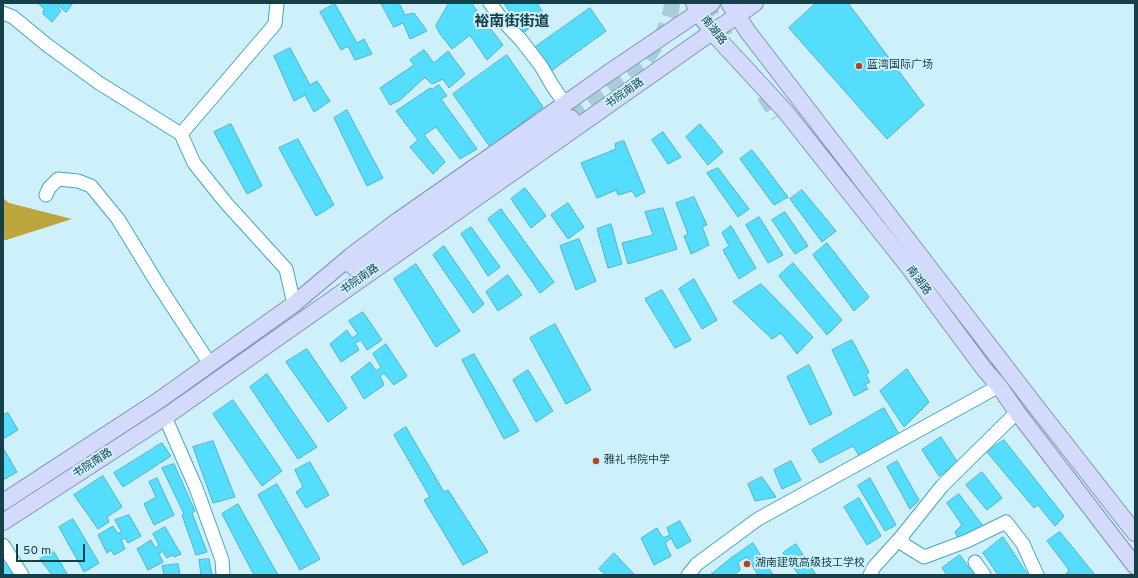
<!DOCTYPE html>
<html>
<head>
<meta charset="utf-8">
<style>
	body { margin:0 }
	#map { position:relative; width:1138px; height:578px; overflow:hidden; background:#cdf0fa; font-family:Overpass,sans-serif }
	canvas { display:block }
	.frame { position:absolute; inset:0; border:4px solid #153f49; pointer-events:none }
	.scale { position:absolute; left:16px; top:544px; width:69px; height:18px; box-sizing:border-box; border:2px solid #153f49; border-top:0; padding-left:5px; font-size:12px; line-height:14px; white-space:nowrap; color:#153f49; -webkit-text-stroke:3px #cdf0fa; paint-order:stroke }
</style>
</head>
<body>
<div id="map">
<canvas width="1138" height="578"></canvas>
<div class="frame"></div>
<div class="scale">50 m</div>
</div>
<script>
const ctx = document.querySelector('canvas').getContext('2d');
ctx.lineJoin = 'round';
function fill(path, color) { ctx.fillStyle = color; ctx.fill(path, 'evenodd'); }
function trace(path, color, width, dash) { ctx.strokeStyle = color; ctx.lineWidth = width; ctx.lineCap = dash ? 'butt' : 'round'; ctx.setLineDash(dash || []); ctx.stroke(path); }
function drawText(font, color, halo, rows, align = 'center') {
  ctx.font = font + ' Overpass,"Noto Sans SC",sans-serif'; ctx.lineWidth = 4; ctx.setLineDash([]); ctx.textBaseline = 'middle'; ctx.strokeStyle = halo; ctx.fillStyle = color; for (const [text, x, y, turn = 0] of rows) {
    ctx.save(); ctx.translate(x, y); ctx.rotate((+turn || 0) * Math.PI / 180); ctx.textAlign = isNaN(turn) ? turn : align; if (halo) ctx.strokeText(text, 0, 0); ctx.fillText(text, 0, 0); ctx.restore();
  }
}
fill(new Path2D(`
	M3 198 9 203 72 219 3 241Z`), '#bca53d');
const building = new Path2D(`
	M38 3H54L61 11 52 22 43 14 44 9Z
	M56 3H73L66 12Z
	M381 3H399L405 15 414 13 427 31 410 39 403 23 394 27Z
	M449 3H471L503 45 487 60 470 35 452 49 440 34 436 26Z
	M504 3H537L546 17 524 32Z
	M816 3H848L924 105 887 139 789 28Z
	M335 4 357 43 364 39 372 54 355 60 348 46 341 50 320 12Z
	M590 8 606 31 551 71 534 48Z
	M290 48 310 85 317 81 330 101 314 112 305 95 294 101 274 56Z
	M424 50 434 63 448 51 465 74 449 88 443 79 432 84 425 77 400 100 390 105 380 88 414 65 410 60Z
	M507 55 543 107 490 147 453 94Z
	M439 85 447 96 441 99 477 149 460 159 436 127 424 135 445 162 433 174 410 147 418 140 396 111 430 88 432 89Z
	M347 110 383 178 367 186 334 118Z
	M231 124 262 186 247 194 214 132Z
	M700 124 723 152 708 165 686 137Z
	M663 132 681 157 668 164 652 140Z
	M298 139 334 205 316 216 279 148Z
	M624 141 645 192 636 197 632 191 618 195 616 190 597 198 581 163 616 149 615 144Z
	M752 150 788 197 774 205 740 159Z
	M718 168 749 209 738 217 707 173Z
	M525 188 546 216 531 228 511 199Z
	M802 190 836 231 822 242 790 199Z
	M694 197 707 225 702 226 709 245 691 254 684 236 688 234 676 203Z
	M568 203 584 227 568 239 551 215Z
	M663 208 677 249 628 264 622 243 653 235 645 212Z
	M501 209 554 282 540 293 488 219Z
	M785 212 808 246 795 254 772 220Z
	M759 217 783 255 768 263 746 225Z
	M611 224 622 264 608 268 597 229Z
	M731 226 756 268 739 279 723 250 729 246 722 233Z
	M471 227 500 267 488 276 461 234Z
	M579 239 596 281 576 290 560 246Z
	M827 243 869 297 854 311 813 255Z
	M444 246 484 304 473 313 433 255Z
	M793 263 842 320 827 335 779 276Z
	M416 264 460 331 436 347 394 279Z
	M508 275 522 295 498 311 486 292Z
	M694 279 717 320 702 329 679 289Z
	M761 284 813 337 797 354 781 333 772 339 733 302Z
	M662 290 691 340 675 348 645 299Z
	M363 312 382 340 367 350 361 340 355 343 359 350 341 362 330 344 347 330 352 338 358 334 349 321Z
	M555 324 591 390 566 404 530 338Z
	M852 340 869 372 866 375 870 382 865 385 868 389 854 396 832 350Z
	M386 344 407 376 394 385 384 373 380 376 384 385 364 399 351 377 370 362 376 371 381 367 373 354Z
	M307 349 347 408 328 422 286 362Z
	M474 354 519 431 504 439 462 360Z
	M809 365 832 414 810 425 787 377Z
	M907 369 929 402 904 427 880 391Z
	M528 370 553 411 536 422 513 380Z
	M267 374 317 447 298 459 250 387Z
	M233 400 282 471 262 486 213 414Z
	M884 408 900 436 860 457 853 446 820 463 812 450Z
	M8 413 18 430 3 439V415Z
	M406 427 444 492 448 490 488 552 463 565 424 500 430 497 394 435Z
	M941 437 958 463 939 476 922 450Z
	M1004 440 1064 516 1055 526 1038 505 1034 508 987 452Z
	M213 441 235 497 213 503 193 447Z
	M162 443 171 456 123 487 114 473Z
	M3 448 17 472 3 480Z
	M791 461 801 480 782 489 774 470Z
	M897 461 919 500 910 509 887 467Z
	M310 462 329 495 306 508 296 492 303 487 295 470Z
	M174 464 195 511 192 513 207 552 196 555 182 515 184 514 162 468Z
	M982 472 1002 498 987 510 966 485Z
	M103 476 122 507 107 517 109 522 98 529 74 495Z
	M762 477 776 497 755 501 748 484Z
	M157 478 174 515 154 525 144 504 156 497 149 482Z
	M870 478 896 525 885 531 858 486Z
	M277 484 320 559 300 570 258 495Z
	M959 494 986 530 960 541 955 532 962 525 947 503Z
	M859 498 881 536 867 545 844 507Z
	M238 504 278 575H254L222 514Z
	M129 515 141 536 128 543 125 538 121 540 125 549 114 555 111 550 107 553 98 535 113 526 118 534 121 531 115 520Z
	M73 519 99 563 84 572 59 527Z
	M680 521 691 541 677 549 671 538 665 543 671 556 654 565 641 538 657 528 663 538 670 535 667 528Z
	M165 527 181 554 174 557 172 555 167 558 162 551 159 554 163 562 148 570 137 549 151 540 155 548 159 545 153 534Z
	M1060 532 1095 575 1066 574 1069 570 1047 541Z
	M1003 537 1028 575H998L983 553Z
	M753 543 773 575H758L747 557 738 562 740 570 734 575H710L731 558Z
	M796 544 816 575H799L783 553Z
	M54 552 67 574 64 575H52L40 559Z
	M614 553 635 575H606L599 569Z
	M960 555 974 575H947L942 568Z
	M209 559 212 575H201L199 560Z
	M10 560 19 575H3V565Z
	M178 564 180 575H164L162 566Z`);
fill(building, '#55ddfe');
trace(building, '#50b3cb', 1);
trace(new Path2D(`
	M704 3 727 39
	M764 95 778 116
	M571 118 644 62 663 35 671 11 672 3`), '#a8cdd7', 16, [16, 8]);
const minor = new Path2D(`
	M490 3 503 21 521 40 541 66 552 85 565 104
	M3 13 13 17 47 45 99 83 181 134 194 163 226 203 286 269 294 304
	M181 134 275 24 277 3
	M46 195 49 188 58 179 78 181 91 186 118 219 159 286 210 364
	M1017 412 942 486 902 536 903 544 924 557 967 541 1006 522 1023 544 1037 575
	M165 417 196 488 222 560 223 575
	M3 545 22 575
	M975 562 984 575
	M688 575 697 564 758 519 999 386
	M870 575 874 567 902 536`);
const major = new Path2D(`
	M694 3 698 12 712 32 785 111 907 265 984 369 999 386 1017 412 1135 566
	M729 3 748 32 1034 404 1135 533
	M353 267 571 118
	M3 502 158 401 294 304 351 256 399 220 521 135 607 74 712 3
	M3 522 168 415 712 32 737 16 755 3`);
trace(minor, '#44a8c0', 15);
trace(major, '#7e94bb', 18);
trace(minor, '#fff', 13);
trace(major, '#d4dafb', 16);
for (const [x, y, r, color] of [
	[859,66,4,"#ad4526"],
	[596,461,4,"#ad4526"],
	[747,564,4,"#ad4526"]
]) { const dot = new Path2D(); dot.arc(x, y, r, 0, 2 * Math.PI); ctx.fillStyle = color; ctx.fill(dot); trace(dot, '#cdf0fa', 1.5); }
drawText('11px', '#153f49', '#cdf0fa', [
	["南湖路",713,31,51],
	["书院南路",625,94,-35],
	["书院南路",360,280,-35],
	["南湖路",918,281,53],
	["书院南路",93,464,-33]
]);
drawText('11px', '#153f49', '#cdf0fa', [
	["蓝湾国际广场",867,66],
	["雅礼书院中学",604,461],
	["湖南建筑高级技工学校",755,564]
], 'left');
drawText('bold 15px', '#153f49', '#cdf0fa', [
	["裕南街街道",512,23]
]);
</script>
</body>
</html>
